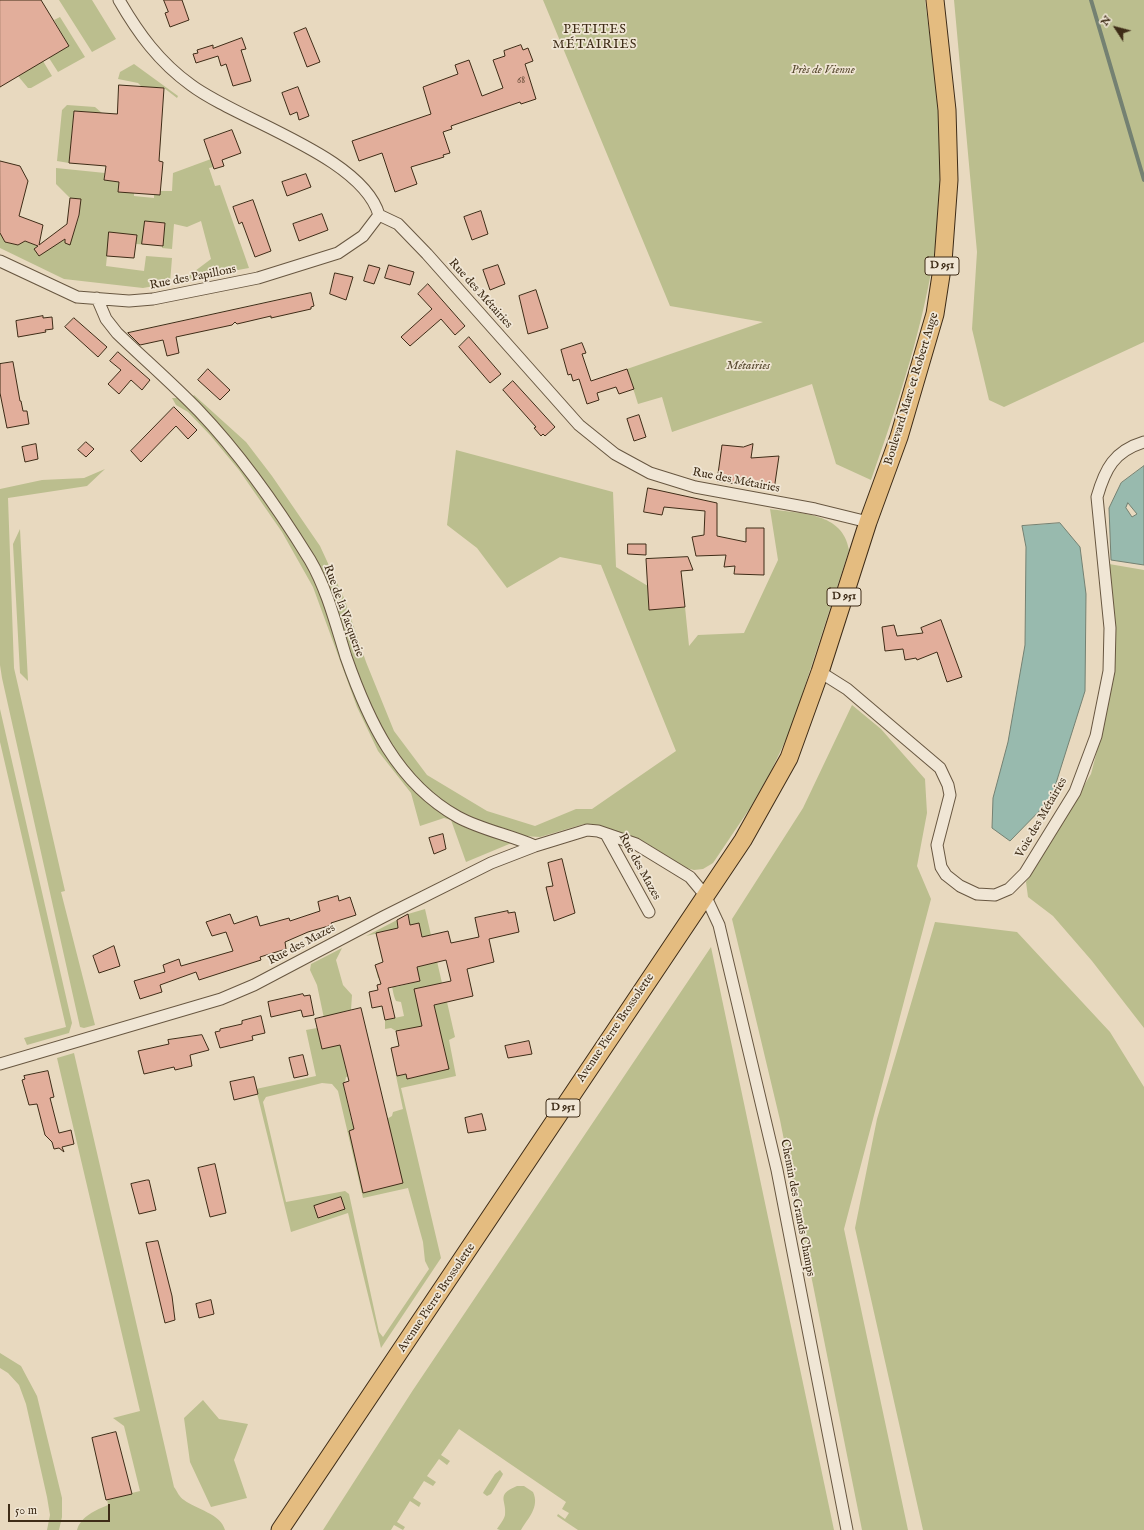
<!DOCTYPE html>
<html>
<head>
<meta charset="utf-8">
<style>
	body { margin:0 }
	#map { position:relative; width:1144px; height:1530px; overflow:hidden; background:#e8d9bf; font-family:"IM FELL English",serif }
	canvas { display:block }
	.north { position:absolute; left:1096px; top:8px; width:40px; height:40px; -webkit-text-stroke:3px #f0e6d5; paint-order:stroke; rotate:306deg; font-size:11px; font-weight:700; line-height:16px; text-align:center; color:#3e2c17 }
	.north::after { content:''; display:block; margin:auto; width:14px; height:18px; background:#3e2c17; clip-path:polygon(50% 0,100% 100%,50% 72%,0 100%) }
	.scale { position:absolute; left:8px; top:1504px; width:102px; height:18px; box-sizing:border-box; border:2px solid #3e2c17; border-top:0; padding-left:5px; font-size:12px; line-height:14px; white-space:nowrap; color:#3e2c17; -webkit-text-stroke:3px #f0e6d5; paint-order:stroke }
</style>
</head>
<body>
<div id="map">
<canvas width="1144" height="1530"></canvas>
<div class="north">N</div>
<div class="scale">50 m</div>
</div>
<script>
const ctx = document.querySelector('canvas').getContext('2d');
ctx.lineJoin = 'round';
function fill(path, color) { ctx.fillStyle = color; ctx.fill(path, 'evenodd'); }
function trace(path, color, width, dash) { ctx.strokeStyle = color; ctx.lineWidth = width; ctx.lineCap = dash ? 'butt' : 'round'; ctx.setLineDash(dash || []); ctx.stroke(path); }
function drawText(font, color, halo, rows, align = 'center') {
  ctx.font = font + ' "IM FELL English",serif'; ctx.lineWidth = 3.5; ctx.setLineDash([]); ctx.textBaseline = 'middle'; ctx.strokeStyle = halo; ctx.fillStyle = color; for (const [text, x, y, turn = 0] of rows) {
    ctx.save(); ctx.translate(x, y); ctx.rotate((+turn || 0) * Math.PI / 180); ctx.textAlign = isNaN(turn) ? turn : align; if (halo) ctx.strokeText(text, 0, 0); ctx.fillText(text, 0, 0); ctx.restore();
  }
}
fill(new Path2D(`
	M59 0H92L116 39 92 52Z
	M543 0H925C935 79 948 161 936 241 925 323 898 403 871 480L836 464 812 384 672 432 662 397 638 404 627 369 763 322 670 306Z
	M954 0H1144V342L1004 407 989 400 972 329 977 252Z
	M60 17 85 57 58 72 49 58 69 46 54 20Z
	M43 61 52 76 31 88H28L18 76Z
	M134 64 178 96 177 98 164 88 142 87 138 83 118 79 120 72Z
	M67 105 95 107 102 113 74 111 69 163 57 161 62 110Z
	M211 159 214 167 209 168 215 186 220 185 249 268 183 280 211 259 201 221 187 227 174 224 172 249 162 248V246L136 244 134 258 107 256 106 266 144 271 146 256 172 258 170 283 143 288 64 279 0 248V233L5 242 18 245 24 241 36 245H55L73 234 79 217 81 199 70 198 56 184V168L105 173 104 180 119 182 134 193V196L154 198V194L160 191H172L173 173Z
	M194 395 246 442 272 476 320 546 344 598 366 662 394 731 427 775 487 811 535 826 576 809H592L676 751 601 565 560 557 507 588 477 548 447 525 456 450 613 492 616 567 648 586 649 610 685 607 689 646 698 635 744 633 778 560 770 509C801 514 843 512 849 550L791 729 771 771 750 808 713 863 703 869 694 870 686 868 643 841 603 827 584 824 540 837 523 836 513 831 497 829 477 822 425 790 392 752 366 699 313 563 191 398Z
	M172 398H180L227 447 276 515 313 575 370 723 428 800 514 842 466 862 451 820 444 818 420 826 411 793 378 751 357 707 313 587 282 532 239 470 210 435 188 412 176 405Z
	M105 469 87 486 8 498 14 668 65 891 61 892 95 1025 84 1028 80 1027 2 678 0 665V489L42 480 84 478Z
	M20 529 28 681 20 673 13 544Z
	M1109 564 1144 570V1028L1092 961 1053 916 1028 897 1026 882 1091 774 1107 712 1114 636Z
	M852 705 881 729 925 779 927 813 917 866 931 899 844 1229 908 1530H862L780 1120 732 919 803 808Z
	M0 709 72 1023 69 1033 27 1045 24 1038 66 1027 0 742Z
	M425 909 442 983 419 988 422 1026 396 1031 391 1028 385 1029V1020L404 1016 401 1002 396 1001C390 988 396 979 378 978L375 965 379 976 429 964 419 924 366 936 397 920 398 927 410 924 408 914ZM417 969 420 981 396 987 393 974Z
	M935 922 1017 932 1110 1032 1144 1087V1530H923L855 1228 877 1119Z
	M711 947 834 1530H578L557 1516 558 1514 565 1519 569 1513 562 1509 566 1502 459 1429 441 1455 450 1461 447 1465 439 1459 427 1476 436 1482 433 1486 424 1481 413 1498 421 1503 419 1507 410 1501 397 1522 405 1527 403 1530 394 1525 391 1530H323L413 1390Z
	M342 948 336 960 343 985 352 995 351 1010 333 1015 347 1074 375 1067 376 1071 346 1077 345 1082 343 1083 352 1123 368 1119 385 1120 392 1116 393 1112 403 1109 396 1076 406 1074 407 1079 448 1069 434 1005 447 1002 455 1037 449 1040 456 1076 401 1088 441 1258 381 1348 348 1213 291 1232 256 1089 316 1076 306 1030 317 1028 322 1049 330 1047 317 985 310 970 311 964ZM322 1083 332 1084 338 1091 363 1198 408 1188 423 1242 425 1261 429 1269 383 1337 379 1332 349 1194 345 1191 286 1202 263 1102 266 1097Z
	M74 1053 174 1487C177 1491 179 1497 184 1500 196 1509 221 1514 225 1530H77C81 1516 96 1510 108 1505L107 1499 140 1491 124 1426 113 1418 140 1411 57 1058Z
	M0 1353 21 1366 37 1396 62 1498V1517L59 1530H47L50 1515 47 1497 26 1404 19 1385 8 1373 0 1368Z
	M203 1400 219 1419 248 1424 234 1460 247 1498 211 1507 190 1462 184 1418Z
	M500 1470 503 1474 502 1476 491 1494 487 1496 483 1493 484 1491 495 1474Z
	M517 1486H524L533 1492C540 1507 528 1518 521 1530H500L497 1529C500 1524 504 1520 505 1515 507 1500 495 1495 517 1486Z`), '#bbbe8e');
const water = new Path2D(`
	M1144 466V565L1111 560 1109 508 1121 483ZM1128 503 1137 514 1132 517 1126 508Z
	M1060 523 1080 547 1086 594 1085 691 1051 799 1010 841 992 828 993 798 1008 742 1025 645 1026 547 1022 526Z`);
fill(water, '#98baae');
trace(water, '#748172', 1);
trace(new Path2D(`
	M1091 0 1144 180`), '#748172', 4);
const building = new Path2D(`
	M0 0H41L69 46 0 87Z
	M164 0H182L189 20 170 27 165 13 168 12Z
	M306 28 320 62 307 67 294 33Z
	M242 38 246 49 241 50 251 81 233 86 226 64 221 66 218 56 196 63 193 54 198 53 197 50 213 45V48Z
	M521 45 523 50 528 48 533 61 525 64 536 99 521 104 520 102 451 126 452 129 443 132 450 153 443 155 444 157 411 167 417 184 395 192 382 153 359 161 352 141 431 114 423 87 458 74 455 65 469 60 482 96 503 88 493 60 505 56 504 51Z
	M119 85 164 88 159 161 163 162 160 195 118 192 119 182 104 180 106 166 69 163 74 111 117 114Z
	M298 87 309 116 299 120 297 112 290 115 282 93Z
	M232 130 241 153 222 160 224 166 214 169 204 140Z
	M0 161 20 166 28 181 19 216 43 225 39 245 67 224 70 198 81 199 79 215 70 245 65 243V239L39 256 34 249 38 246 25 241 18 245 5 242 0 233Z
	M306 174 311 187 287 196 282 182Z
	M253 200 271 251 255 257 242 222 239 224 233 207Z
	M481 211 488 234 472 240 464 217Z
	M322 214 328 230 299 241 293 224Z
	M145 221 165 223 163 246 142 244Z
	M109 232 137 235 134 258 107 256Z
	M369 265 380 268 374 284 364 281Z
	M389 265 414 272 410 285 385 278Z
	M498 265 505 284 490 290 483 270Z
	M335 273 353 277 346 300 330 294Z
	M428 284 465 326 455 335 441 319 410 346 401 337 432 309 418 294Z
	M536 290 548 328 528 334 519 296Z
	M311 293 314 306 311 307V309L271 318V316L237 324 235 322 232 325 176 337 179 353 167 356 163 340 140 345 128 333Z
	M43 316V318L52 317 53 329 45 330 46 332 18 337 16 321Z
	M74 318 107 347 98 357 65 327Z
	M469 337 501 374 490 383 459 347Z
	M582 343 586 353 582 354 591 381 627 369 634 389 619 394 616 387 597 393 599 400 587 404 579 379 573 381 571 374 568 375 561 350Z
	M118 352 150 380 142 390 131 380 119 394 108 384 121 370 110 361Z
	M13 362 20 401H21L23 411H27L29 424 7 428 0 393V364Z
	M208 369 230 390 220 400 198 380Z
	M513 381 555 427 545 436 543 434 541 436 534 428 536 427 503 390Z
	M174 407 197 430 188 439 176 426 141 462 131 451Z
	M639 415 646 437 634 441 627 419Z
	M86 442 94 449 86 457 78 450Z
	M36 444 38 459 25 462 22 447Z
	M753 444 751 458 779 456 774 490 717 481 722 445 743 447Z
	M648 488 717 503V536L746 542V528H764V575L734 574 735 566 724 567 726 555 696 556 692 537 704 535 705 511 664 507 662 515 644 512Z
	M628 544H646V555L628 554Z
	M688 557 693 570 681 571 685 607 649 610 646 559Z
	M941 620 962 677 947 682 937 652 917 660 916 658 905 660 903 649 885 651 882 627 894 625 897 636 923 633 921 628Z
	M443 834 446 849 434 854 429 838Z
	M562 859 575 913 554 921 546 887 553 886 548 863Z
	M338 896 339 901 350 897 356 915 331 923 332 925 308 932 285 942 286 949 260 957 261 960 199 980 196 972 160 985 162 992 140 999 134 981 165 972 163 965 179 959 181 966 233 951 226 932 212 936 206 922 230 914 234 924 257 916 260 926 289 918 290 921 320 911 318 902Z
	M508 911V913L515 912 519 932 489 939 494 962 467 969 473 996 434 1005 449 1069 407 1079 406 1074 397 1076 391 1048 399 1046 396 1031 422 1026 414 989 451 981 446 960 417 967 420 981 388 988 395 1018 385 1020 382 1006 372 1008 369 992 378 990 377 985 381 984 375 965 383 962 376 933 398 928 397 920 408 914 410 925 419 923 422 937 448 931 451 943 479 937 475 918Z
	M114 946 120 966 99 973 93 956Z
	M303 994 304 996 310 995 314 1015 303 1017 301 1010 271 1017 268 1002Z
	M361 1008 403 1183 363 1193 349 1131 354 1129 343 1083 349 1081 340 1045 322 1049 315 1019Z
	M261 1016 265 1033 252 1036 253 1040 220 1048 215 1032 220 1031V1029L242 1024V1021Z
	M202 1035 209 1050 190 1055 192 1066 175 1070 174 1067 144 1074 138 1051 169 1044 168 1040Z
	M529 1041 532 1054 508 1058 505 1046Z
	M303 1055 308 1075 294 1078 289 1058Z
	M48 1071 54 1097 50 1098 59 1133 71 1130 74 1144 62 1147 64 1152 59 1148 54 1149 52 1142 45 1135 37 1104 29 1105 22 1080 25 1079 24 1076Z
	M254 1077 258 1094 234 1100 230 1082Z
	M482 1114 486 1130 468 1133 465 1118Z
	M215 1164 226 1213 210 1217 198 1168Z
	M147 1180H149L156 1210 139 1214 131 1184Z
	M341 1197 345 1209 318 1218 314 1206Z
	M158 1241 172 1296 175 1320 165 1323 146 1243Z
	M211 1300 214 1314 199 1318 196 1304Z
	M116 1432 132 1494 106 1500 92 1438Z`);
fill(building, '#e2ae9b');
trace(building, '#3e2c17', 1);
const street = new Path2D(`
	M119 0C138 33 159 62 191 85 239 121 362 156 379 215L398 224 427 254 579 425 615 454 650 473 695 487 815 509 868 522
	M0 261 77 297 129 301 153 299 258 278 338 253 363 236 379 215
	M97 298 106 319 117 333C144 359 173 384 199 411 241 455 278 508 310 560 327 589 336 625 346 657 368 720 397 783 458 817 482 830 510 835 535 846
	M820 672 847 689 940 768 948 785 950 795 937 845 941 867 946 875 960 886 977 894 995 895 1009 889 1025 873 1075 792 1096 736 1109 671 1110 628 1097 497C1105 469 1114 451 1144 442
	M606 834 649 912
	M0 1064 221 999 254 985 383 917 491 863 535 846 587 830 598 831 636 844 690 877 705 895 719 925 777 1170 847 1530`);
const primary = new Path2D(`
	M280 1530 743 840 789 758 820 672 868 522 899 437 935 314 943 262 949 180 947 110 935 0`);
trace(street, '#685741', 13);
trace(primary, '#3e2c17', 19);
trace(street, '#f0e6d5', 11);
trace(primary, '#e4bc80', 17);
drawText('10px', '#674c38', null, [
	["68",521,81]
]);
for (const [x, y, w] of [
	[942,266,34],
	[844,597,34],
	[563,1108,34]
]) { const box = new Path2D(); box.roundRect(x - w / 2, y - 9, w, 18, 3); ctx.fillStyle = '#f0e6d5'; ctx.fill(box); trace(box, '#3e2c17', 1); }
drawText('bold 11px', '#3e2c17', null, [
	["D 951",942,266],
	["D 951",844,597],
	["D 951",563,1108]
]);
drawText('italic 12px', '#57492f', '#f0e6d5', [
	["Près de Vienne",823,71],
	["Métairies",748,367]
]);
drawText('12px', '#3e2c17', '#f0e6d5', [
	["Rue des Papillons",193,278,-11],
	["Rue des Métairies",480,294,48],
	["Boulevard Marc et Robert Auge",912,389,-73],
	["Rue des Métairies",736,481,11],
	["Rue de la Vacquerie",343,611,70],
	["Voie des Métairies",1042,818,-60],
	["Rue des Mazes",639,867,61],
	["Rue des Mazes",302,945,-28],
	["Avenue Pierre Brossolette",616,1028,-56],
	["Chemin des Grands Champs",797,1208,79],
	["Avenue Pierre Brossolette",437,1298,-56]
]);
ctx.letterSpacing = '1px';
drawText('13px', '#3e2c17', '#f0e6d5', [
	["PETITES",595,30],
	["MÉTAIRIES",595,45]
]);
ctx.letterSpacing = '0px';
</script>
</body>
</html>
